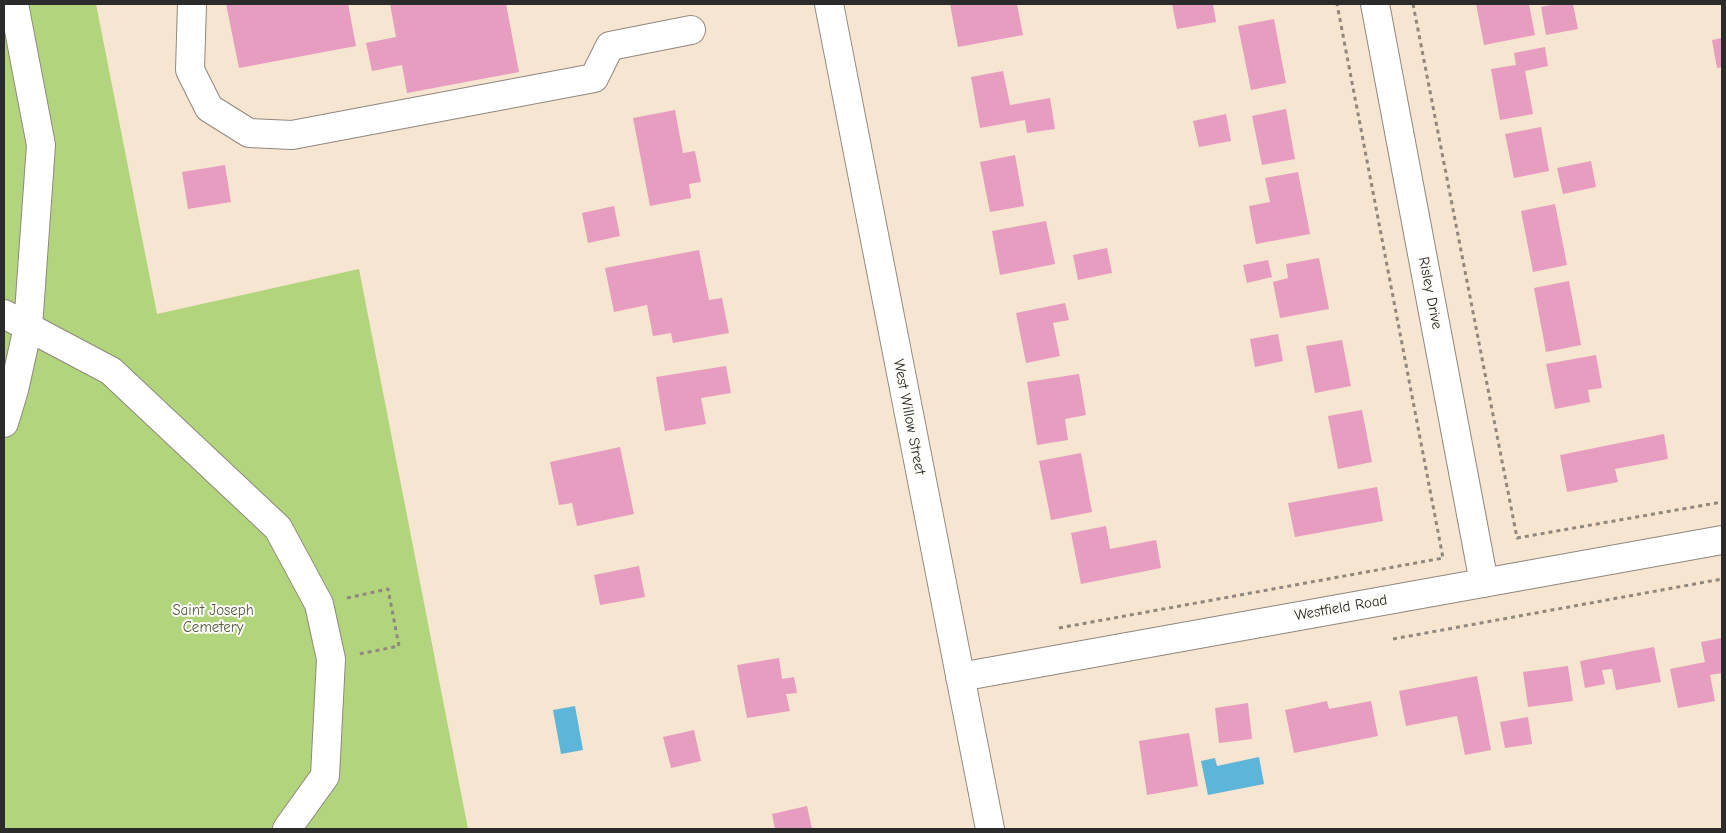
<!DOCTYPE html>
<html>
<head>
<meta charset="utf-8">
<style>
	body { margin:0 }
	#map { position:relative; width:1726px; height:833px; overflow:hidden; background:#f6e5d0; font-family:"Comic Neue",sans-serif }
	canvas { display:block }
	.frame { position:absolute; inset:0; border:5px solid #2b2b2b; pointer-events:none }
</style>
</head>
<body>
<div id="map">
<canvas width="1726" height="833"></canvas>
<div class="frame"></div>
</div>
<script>
const ctx = document.querySelector('canvas').getContext('2d');
ctx.lineJoin = 'round';
function fill(path, color) { ctx.fillStyle = color; ctx.fill(path, 'evenodd'); }
function trace(path, color, width, dash) { ctx.strokeStyle = color; ctx.lineWidth = width; ctx.lineCap = dash ? 'butt' : 'round'; ctx.setLineDash(dash || []); ctx.stroke(path); }
function drawText(font, color, halo, rows, align = 'center') {
  ctx.font = font + ' "Comic Neue",sans-serif'; ctx.lineWidth = 4; ctx.setLineDash([]); ctx.textBaseline = 'middle'; ctx.strokeStyle = halo; ctx.fillStyle = color; for (const [text, x, y, turn = 0] of rows) {
    ctx.save(); ctx.translate(x, y); ctx.rotate((+turn || 0) * Math.PI / 180); ctx.textAlign = isNaN(turn) ? turn : align; if (halo) ctx.strokeText(text, 0, 0); ctx.fillText(text, 0, 0); ctx.restore();
  }
}
fill(new Path2D(`
	M4 4H96L157 314 359 269 468 829H4Z`), '#b1d47d');
fill(new Path2D(`
	M575 706 583 750 561 754 553 710Z
	M1259 757 1264 784 1208 795 1201 761 1215 758 1217 766Z`), '#5db5da');
fill(new Path2D(`
	M226 4H348L356 46 239 68Z
	M390 4H506L519 72 407 93 402 65 372 71 366 43 396 37Z
	M950 4H1017L1023 35 958 47Z
	M1172 4H1213L1216 22 1177 29Z
	M1476 4H1529L1535 35 1484 45Z
	M1556 4H1573L1578 29 1546 35 1541 7Z
	M1274 19 1286 83 1251 90 1238 26Z
	M1722 38V67L1717 68 1712 40Z
	M1545 47 1548 66 1525 71 1533 114 1500 120 1491 69 1516 65 1514 53Z
	M1003 71 1010 105 1050 98 1055 129 1027 133 1025 120 980 128 971 77Z
	M1286 109 1295 159 1262 165 1252 116Z
	M675 110 683 153 695 151 701 182 689 184 691 198 650 206 633 118Z
	M1226 114 1231 141 1199 147 1193 121Z
	M1541 127 1549 171 1514 178 1505 134Z
	M1015 155 1024 206 990 212 980 162Z
	M1591 161 1596 187 1563 194 1557 168Z
	M225 165 231 202 188 209 182 172Z
	M1298 172 1310 234 1256 244 1249 206 1270 202 1265 178Z
	M1555 204 1567 265 1533 272 1521 211Z
	M614 206 620 236 588 243 582 213Z
	M1046 221 1055 264 1000 275 992 231Z
	M1107 248 1112 273 1078 280 1073 255Z
	M699 250 709 300 722 298 729 333 673 343 671 333 653 336 647 305 614 312 605 268Z
	M1319 258 1329 309 1280 318 1273 282 1288 278 1286 264Z
	M1268 260 1272 277 1247 283 1243 265Z
	M1569 281 1581 345 1546 352 1534 288Z
	M1065 303 1069 320 1053 323 1060 356 1026 363 1016 313Z
	M1278 334 1283 361 1255 367 1250 339Z
	M1342 340 1351 386 1315 393 1306 346Z
	M1596 355 1602 388 1588 390 1590 402 1555 409 1546 364Z
	M726 366 731 393 701 398 706 424 665 431 656 377Z
	M1079 374 1086 415 1065 419 1068 440 1037 445 1027 382Z
	M1362 410 1372 462 1338 469 1328 416Z
	M1664 434 1668 459 1615 469 1618 482 1567 492 1560 455Z
	M620 447 634 514 577 526 572 503 559 505 550 462Z
	M1081 453 1092 512 1051 520 1039 461Z
	M1377 487 1383 521 1295 537 1288 503Z
	M1106 526 1110 549 1156 540 1161 568 1081 584 1071 533Z
	M639 566 645 597 600 605 594 575Z
	M1722 638V673L1710 675 1715 701 1678 708 1670 669 1705 662 1701 642Z
	M1654 647 1661 682 1616 690 1612 669 1602 670 1605 684 1585 688 1580 661Z
	M779 658 782 679 794 677 797 693 786 694 790 711 747 718 737 665Z
	M1568 666 1573 701 1528 707 1523 672Z
	M1477 676 1491 750 1465 755 1457 716 1406 726 1399 691Z
	M1327 701 1329 709 1371 701 1378 736 1294 753 1285 710Z
	M1248 703 1252 739 1219 743 1215 708Z
	M1528 717 1532 744 1505 748 1500 722Z
	M694 730 701 761 671 768 663 737Z
	M1189 733 1198 786 1147 795 1139 741Z
	M807 806 812 829H775L772 814Z`), '#e69dbf');
const minor = new Path2D(`
	M14 4 41 145 28 327 111 371 278 528 319 604 331 659 325 776 287 829
	M192 4 190 70 209 108 249 133 292 135 594 78 610 46 691 30
	M829 4 990 829
	M1375 4 1484 583
	M4 314 28 327 14 390 4 423
	M960 677 1722 540`);
trace(minor, '#90887e', 30);
trace(new Path2D(`
	M1413 4 1517 538 1722 502
	M347 598 388 589 399 646 359 654
	M1059 628 1443 558 1337 4
	M1393 639 1722 579`), '#90887e', 3, [4, 4]);
trace(minor, '#fff', 28);
drawText('15px', '#2b2b2b', '#fdfcf7', [
	["Risley Drive",1430,293,79],
	["West Willow Street",909,417,79],
	["Westfield Road",1341,608,-10]
]);
drawText('15px', '#535e44', '#fdfcf7', [
	["Saint Joseph",213,611],
	["Cemetery",213,628]
]);
</script>
</body>
</html>
